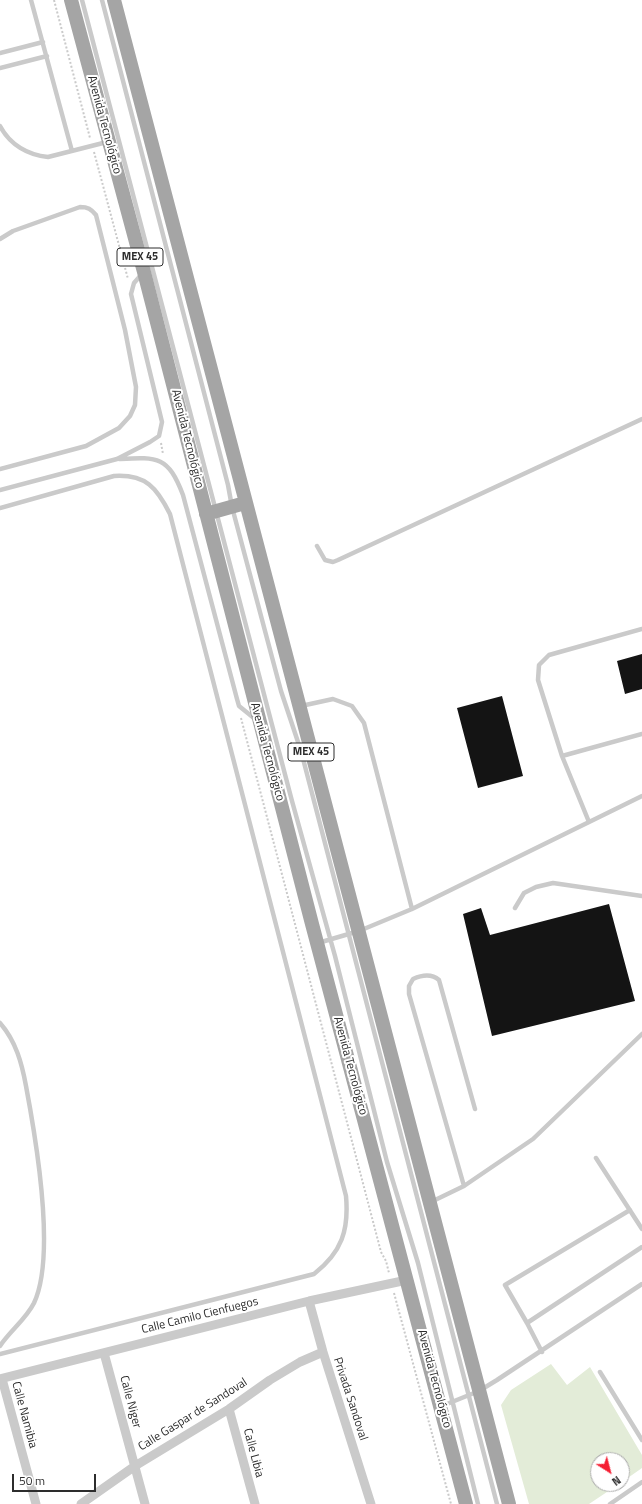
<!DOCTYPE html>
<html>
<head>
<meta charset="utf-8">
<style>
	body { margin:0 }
	#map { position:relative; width:642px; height:1504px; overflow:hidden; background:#fff; font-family:"Titillium Web",sans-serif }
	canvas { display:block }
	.north { position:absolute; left:590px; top:1452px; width:40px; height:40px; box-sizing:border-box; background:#fff; border:1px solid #ababab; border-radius:50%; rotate:144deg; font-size:11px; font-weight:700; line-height:16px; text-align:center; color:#2d2d2d }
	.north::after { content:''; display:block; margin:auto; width:14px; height:18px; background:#f51e32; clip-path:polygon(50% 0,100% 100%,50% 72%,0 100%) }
	.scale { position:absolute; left:12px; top:1474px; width:84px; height:18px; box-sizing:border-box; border:2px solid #2d2d2d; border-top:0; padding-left:5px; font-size:12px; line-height:14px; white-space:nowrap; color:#2d2d2d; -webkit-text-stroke:3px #fff; paint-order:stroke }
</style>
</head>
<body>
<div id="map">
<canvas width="642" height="1504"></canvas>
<div class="north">N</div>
<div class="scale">50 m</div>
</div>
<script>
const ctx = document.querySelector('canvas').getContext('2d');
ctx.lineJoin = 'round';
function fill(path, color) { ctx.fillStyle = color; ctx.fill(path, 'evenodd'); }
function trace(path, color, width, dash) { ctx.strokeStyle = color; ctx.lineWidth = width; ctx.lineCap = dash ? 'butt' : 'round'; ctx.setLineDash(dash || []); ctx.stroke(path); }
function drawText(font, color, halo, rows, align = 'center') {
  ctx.font = font + ' "Titillium Web",sans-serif'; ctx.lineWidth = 4; ctx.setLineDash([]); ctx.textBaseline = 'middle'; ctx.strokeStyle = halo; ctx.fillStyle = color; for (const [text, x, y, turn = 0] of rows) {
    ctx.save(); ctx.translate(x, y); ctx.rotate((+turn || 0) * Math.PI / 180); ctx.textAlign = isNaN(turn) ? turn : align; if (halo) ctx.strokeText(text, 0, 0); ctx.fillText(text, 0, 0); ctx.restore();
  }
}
fill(new Path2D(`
	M551 1364 567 1385 590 1367 642 1455V1468L622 1482V1460H598V1484H619L589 1504H529L501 1405 511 1390Z`), '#e3ecd8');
fill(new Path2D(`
	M642 654V689L625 694 617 661Z
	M502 696 523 776 478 788 457 708Z
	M609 904 635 1001 492 1036 463 914 481 908 490 935Z`), '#141414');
trace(new Path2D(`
	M54 0 90 138
	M94 152 128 279
	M161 443 163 454
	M241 718 381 1252 386 1261 389 1273
	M394 1293 451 1504`), '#cacaca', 2, [2, 2]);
trace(new Path2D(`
	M31 0 72 151
	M82 0 292 801 335 956 387 1162 418 1263 478 1504
	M102 0 228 485 232 507 281 691 301 751 497 1504
	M0 53 43 42
	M0 68 47 56
	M0 126C10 145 28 155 48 157L107 142
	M0 239 13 231 80 207C88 207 91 209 96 215L125 330 136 387 135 405 130 416 119 428 86 446 0 469
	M119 459C158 457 168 456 183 495L237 699 239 706 255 719
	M0 490 117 459 150 442 159 436 162 422 131 294 134 283 141 275
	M0 508 114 476C146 474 157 488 170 514L346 1196C349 1230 342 1252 314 1274L0 1354
	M317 546 325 560 333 562 338 560 642 419
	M301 706 333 699 352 706 364 723 412 909
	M562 756 538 680 539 665 549 655 642 629
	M589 822 562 756 642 734
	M515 908 524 893 536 887 553 883 642 896
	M318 943 359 931 412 909 642 796
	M0 1023C16 1041 22 1064 26 1086 36 1139 56 1256 34 1303 26 1319 10 1331 0 1346
	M596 1158 642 1229
	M464 1186 409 994V986L413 979C422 975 431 973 439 980L475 1109
	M433 1201 464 1186 533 1139 642 1034
	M527 1323 505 1285 630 1210
	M542 1352 527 1323 642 1247
	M600 1372 642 1440
	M442 1406 479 1391 497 1380 642 1284
	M610 1504 642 1482`), '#cacaca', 4.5);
trace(new Path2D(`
	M309 1301 323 1352 371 1504
	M104 1353 145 1504
	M0 1379 309 1301 407 1280
	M2 1379 36 1504
	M229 1409 255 1504
	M81 1504 135 1466 229 1409 270 1380 300 1362 323 1352`), '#cacaca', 9);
trace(new Path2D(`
	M71 0 144 272 312 924 466 1504
	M114 0C245 502 378 1002 509 1504
	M206 514 245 503`), '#a5a5a5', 14);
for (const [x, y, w] of [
	[140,257,46],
	[311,752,46]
]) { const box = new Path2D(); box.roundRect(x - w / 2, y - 9, w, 18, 3); ctx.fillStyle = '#fff'; ctx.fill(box); trace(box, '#2d2d2d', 1); }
drawText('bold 11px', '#2d2d2d', null, [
	["MEX 45",140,257],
	["MEX 45",311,752]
]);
drawText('12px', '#2d2d2d', '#fff', [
	["Avenida Tecnológico",104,125,75],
	["Avenida Tecnológico",187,439,76],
	["Avenida Tecnológico",267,752,75],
	["Avenida Tecnológico",350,1066,75],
	["Calle Camilo Cienfuegos",200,1316,-14],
	["Avenida Tecnológico",434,1379,75],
	["Privada Sandoval",350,1399,72],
	["Calle Niger",130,1402,75],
	["Calle Namibia",24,1415,75],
	["Calle Gaspar de Sandoval",193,1415,-32],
	["Calle Libia",253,1453,75]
]);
</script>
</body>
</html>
